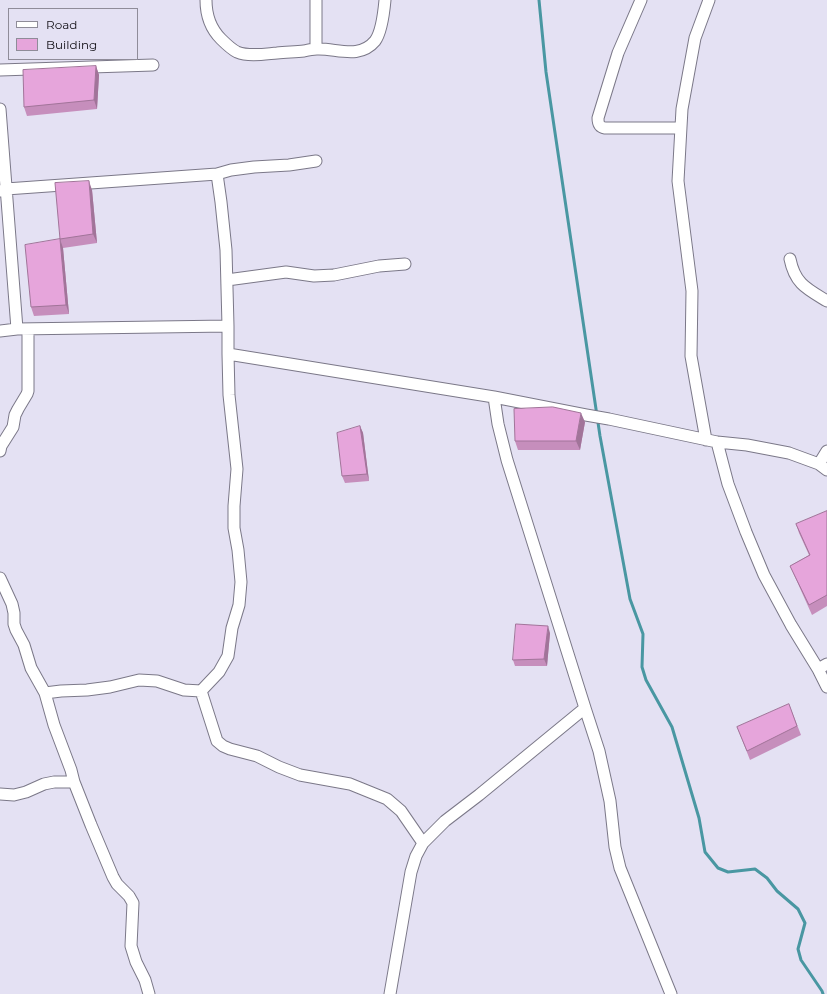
<!DOCTYPE html>
<html>
<head>
<meta charset="utf-8">
<style>
	body { margin:0 }
	#map { position:relative; width:827px; height:994px; overflow:hidden; background:#e4e1f3; font-family:Montserrat,sans-serif }
	canvas { display:block }
	.legend { position:absolute; left:8px; top:8px; width:130px; height:52px; box-sizing:border-box; background:#e4e1f3; border:1px solid #8f8c99; margin:0; padding:5px 7px; list-style:none; font-size:12px; color:#0f0d13 }
	.legend li { display:flex; align-items:center; gap:8px; height:20px }
	.legend b { width:20px; border:1px solid #8f8c99 }
</style>
</head>
<body>
<div id="map">
<canvas width="827" height="994"></canvas>
<ul class="legend">
<li><b style="height:5px;background:#fff"></b>Road</li>
<li><b style="height:11px;background:#e6a5db"></b>Building</li>
</ul>
</div>
<script>
const ctx = document.querySelector('canvas').getContext('2d');
ctx.lineJoin = 'round';
function trace(path, color, width, dash) { ctx.strokeStyle = color; ctx.lineWidth = width; ctx.lineCap = dash ? 'butt' : 'round'; ctx.setLineDash(dash || []); ctx.stroke(path); }
function fill(path, color) { ctx.fillStyle = color; ctx.fill(path, 'evenodd'); }
trace(new Path2D(`
	M539 0 546 72 600 436 630 599 643 634 642 667 646 680 672 727 699 818 705 852 718 868 728 872 755 869 767 878 777 891 798 909 805 923 798 949 801 960 822 991 823 994`), '#4997a2', 3);
const minor = new Path2D(`
	M206 0C206 15 210 28 221 39 226 44 231 49 237 52 249 57 265 54 277 53 286 52 295 52 304 51 308 50 313 49 317 49 336 48 359 60 375 41 381 33 384 11 385 0
	M316 0V49
	M641 0 618 53 598 118C598 124 599 127 605 128H681
	M0 70 153 65
	M0 109 17 329 228 326V354L494 397 498 424 507 460 585 708 479 795 445 821 423 843 416 856 411 872 390 994
	M217 174 221 202 226 250 228 326
	M0 191 6 189 217 174 231 170 254 167 289 165 316 161
	M790 259C795 284 807 289 827 301
	M227 280 286 272 314 276 334 275 379 266 405 264
	M0 331 17 329
	M494 397 586 415 609 419 717 442 747 445 789 453 819 464 827 470
	M706 440 691 356 692 291 678 181 682 109 695 38 709 0
	M717 442 728 484 746 532 764 575 791 625 818 669 827 687
	M0 451 1 446 13 427 15 415 18 409 27 394 28 391V329
	M819 464 827 451
	M0 578 12 604 14 613V624L16 630 24 645 31 668 45 693 54 725 71 770 74 782 91 825 113 877 117 884 129 896 133 903 131 946 136 962 145 980 149 994
	M818 669 827 664
	M201 691 217 741 223 746 230 749 257 756 279 767 300 775 350 784 387 799 401 811 423 843
	M45 693 61 691 87 690 110 687 139 680 157 681 184 690 201 691 219 672 228 656 232 628 239 605 241 582 238 550 234 528V506L237 469 229 395 228 354
	M585 708 599 751 610 801 615 847 620 868 671 994
	M0 794 14 795 26 792 44 784 54 782H74`);
trace(minor, '#7b7888', 13);
trace(minor, '#fff', 11);
fill(new Path2D(`
	M96 66 99 75 97 109 27 116 24 107Z
	M92 190 97 243 63 248 69 314 34 316 31 307 60 239Z
	M585 422 580 450H518L515 441Z
	M360 426 363 433 369 481 345 483 342 476Z
	M827 511V606L812 615 794 575 790 566 809 555 799 533 796 524Z
	M550 633 547 666H515L513 660Z
	M789 704 801 735 750 760 737 727Z`), '#c68ebc');
fill(new Path2D(`
	M96 66 99 75 97 109 94 100Z
	M89 181 92 190 97 243 93 234Z
	M60 239 63 248 69 314 66 305Z
	M581 413 585 422 580 450 576 441Z
	M360 426 363 433 369 481 367 474Z
	M548 626 550 633 547 666 544 659Z`), '#a17499');
const building = new Path2D(`
	M96 66 94 100 24 107 23 70Z
	M89 181 93 234 60 239 55 183Z
	M60 239 66 305 31 307 25 245Z
	M553 407 581 413 576 441H515L514 409Z
	M360 426 367 474 342 476 337 433Z
	M827 511V595L809 605 790 566 810 555 796 524Z
	M516 624 548 626 544 659 513 660Z
	M789 704 797 726 747 751 737 727Z`);
fill(building, '#e6a5db');
trace(building, '#a17499', 1);
</script>
</body>
</html>
